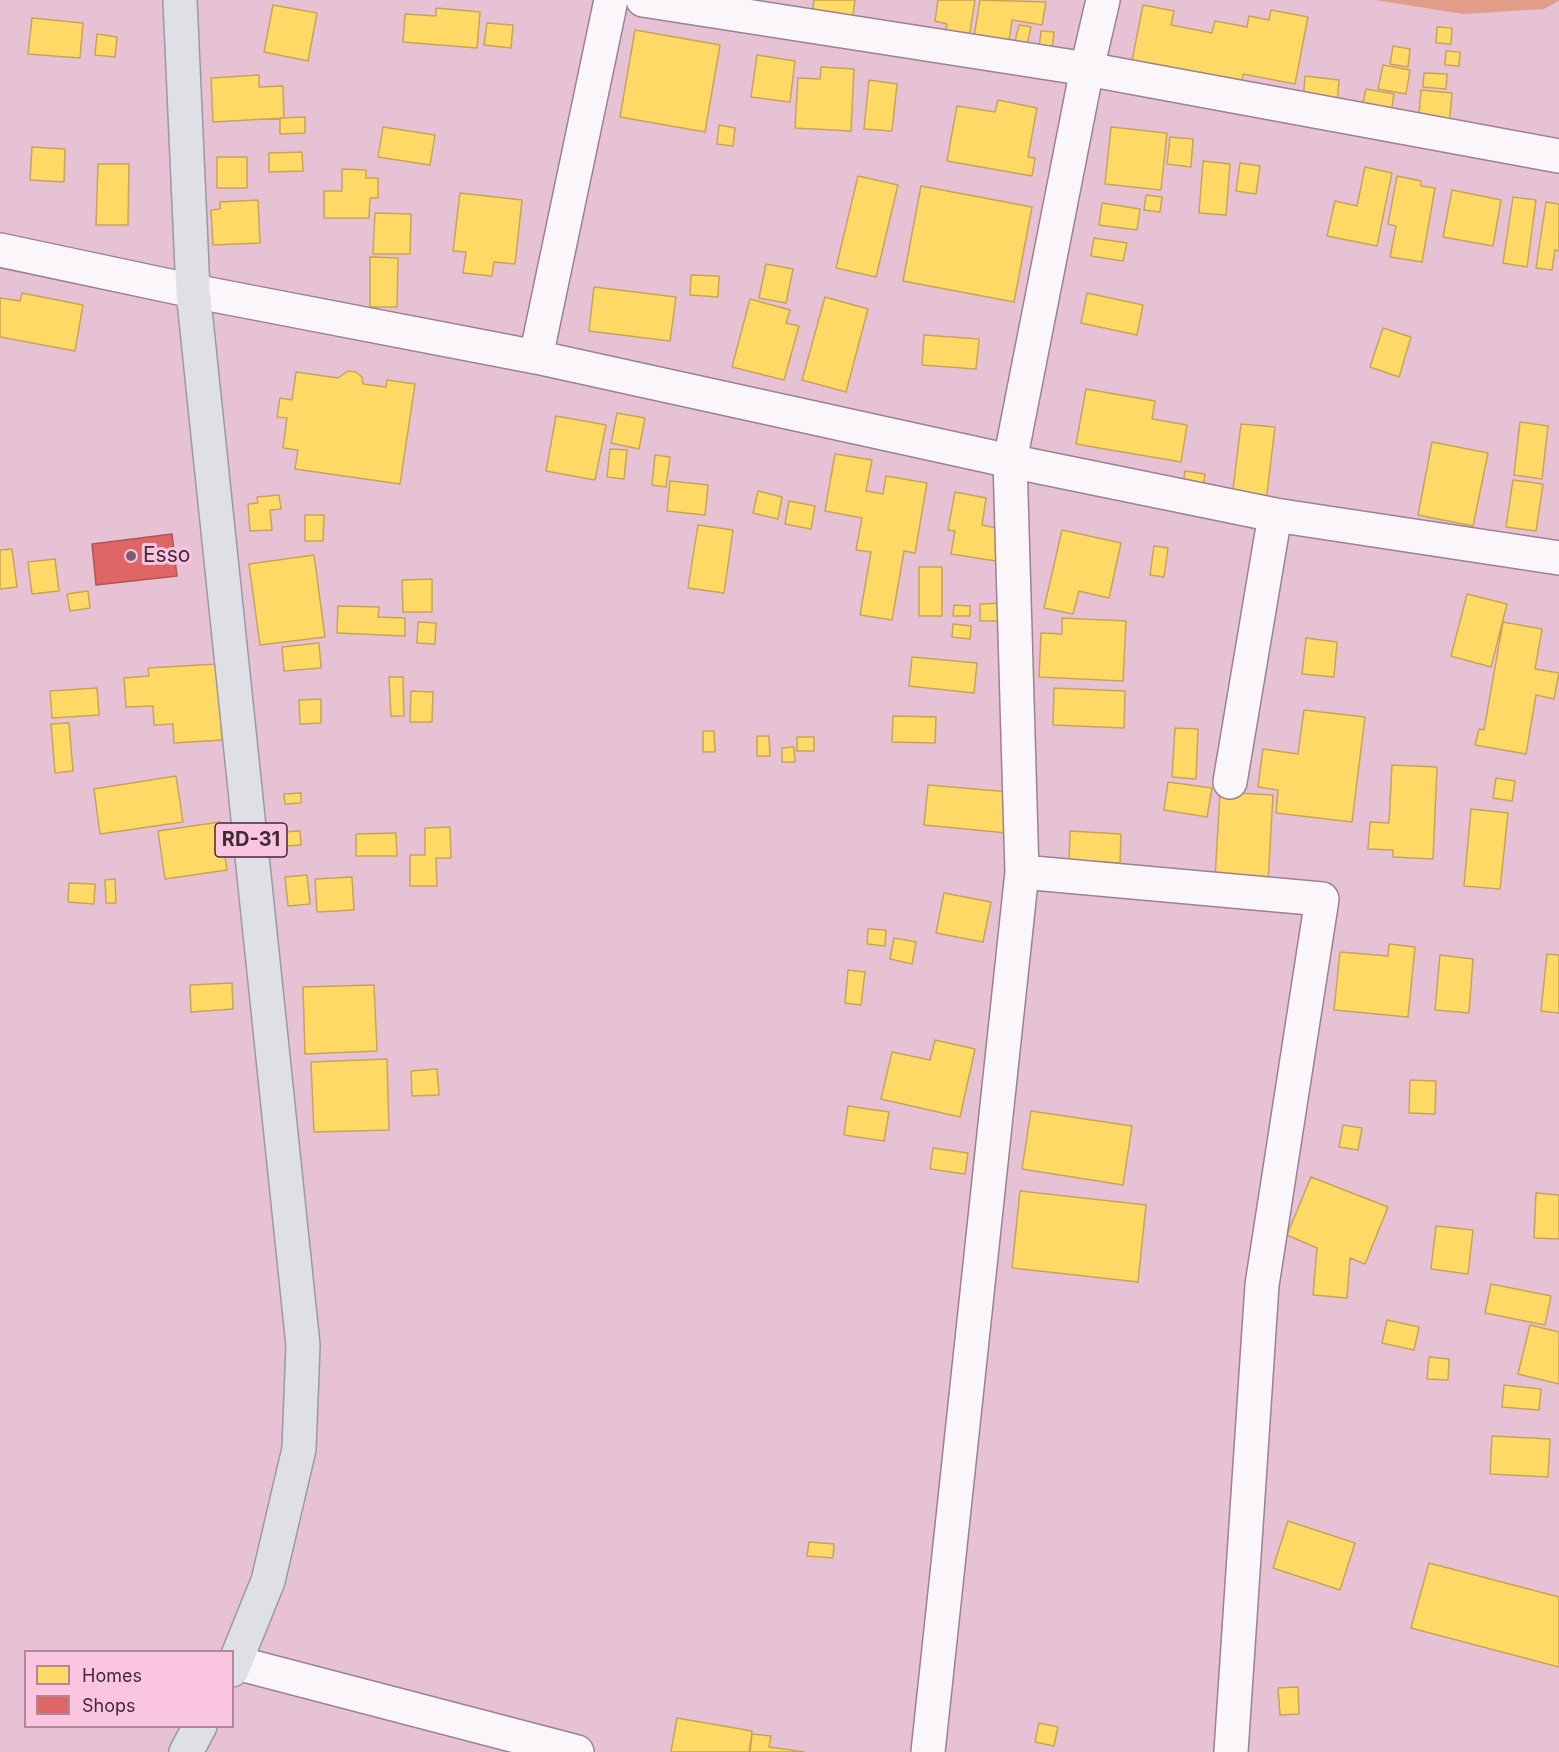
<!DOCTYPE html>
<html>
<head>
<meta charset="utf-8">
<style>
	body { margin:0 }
	#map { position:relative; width:1559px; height:1752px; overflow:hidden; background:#e6c2d4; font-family:Inter,sans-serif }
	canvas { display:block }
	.legend { position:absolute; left:24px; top:1650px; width:210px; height:78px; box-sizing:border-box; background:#fac5df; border:2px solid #b1879b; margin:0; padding:8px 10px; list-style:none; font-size:18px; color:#432936 }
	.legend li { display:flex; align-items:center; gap:12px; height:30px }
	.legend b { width:30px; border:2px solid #b1879b }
</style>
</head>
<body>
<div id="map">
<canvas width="1559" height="1752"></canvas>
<ul class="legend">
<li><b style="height:16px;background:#ffd966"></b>Homes</li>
<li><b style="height:16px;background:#e06666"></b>Shops</li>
</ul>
</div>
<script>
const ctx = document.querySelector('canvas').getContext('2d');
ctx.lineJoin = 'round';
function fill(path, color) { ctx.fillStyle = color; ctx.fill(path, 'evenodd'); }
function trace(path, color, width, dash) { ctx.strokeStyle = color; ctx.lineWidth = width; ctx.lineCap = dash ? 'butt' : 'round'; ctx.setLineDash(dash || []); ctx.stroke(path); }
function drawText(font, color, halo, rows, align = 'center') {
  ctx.font = font + ' Inter,sans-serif'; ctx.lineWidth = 6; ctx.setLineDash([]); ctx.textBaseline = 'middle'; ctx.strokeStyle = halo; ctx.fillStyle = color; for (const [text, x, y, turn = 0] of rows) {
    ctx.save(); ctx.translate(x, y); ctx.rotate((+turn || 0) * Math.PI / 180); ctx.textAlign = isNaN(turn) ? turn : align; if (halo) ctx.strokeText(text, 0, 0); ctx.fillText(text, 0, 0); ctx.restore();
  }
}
fill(new Path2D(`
	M1375 0H1559V1L1544 9 1463 14Z`), '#e29d89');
const homes = new Path2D(`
	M814 0H855L852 22 812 15Z
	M938 0H975L969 38 945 34 947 24 935 21Z
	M980 0 1046 2 1042 25 1012 20 1008 49 973 43Z
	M273 5 317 13 308 61 264 52Z
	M1143 5 1174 11 1171 25 1212 33 1215 21 1247 27 1249 16 1269 20 1271 10 1308 17 1295 84 1243 74 1242 81 1132 61Z
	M436 8 480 12 477 48 403 42 405 14 436 16Z
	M32 18 83 23 80 58 28 54Z
	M487 23 513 25 511 48 484 45Z
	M1019 25 1031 27 1026 49 1014 46Z
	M1437 27 1452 28 1451 44 1436 43Z
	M635 30 720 45 705 132 620 117Z
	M1041 31 1054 32 1052 50 1039 49Z
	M97 34 117 37 115 57 95 55Z
	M1393 46 1410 49 1408 67 1390 64Z
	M1446 51 1460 52 1459 66 1445 65Z
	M757 55 795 61 790 102 751 97Z
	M1383 65 1410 70 1406 94 1378 89Z
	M821 67 854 69 851 131 795 128 798 78 820 79Z
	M1424 73 1447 74 1446 89 1423 87Z
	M259 75V87L283 86 284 118 213 122 211 78Z
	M1305 76 1339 80 1337 105 1303 102Z
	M869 80 897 84 892 131 864 129Z
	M1366 89 1394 94 1391 113 1362 108Z
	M1421 90 1452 93 1449 129 1418 126Z
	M998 100 1037 108 1028 157 1035 158 1032 176 947 161 957 106 995 112Z
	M305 117V133L280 134V118Z
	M719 125 735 128 733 146 717 144Z
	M383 127 435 135 430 165 378 157Z
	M1111 127 1167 133 1161 190 1105 184Z
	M1170 137 1193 139 1191 167 1167 164Z
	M32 147 65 149 64 182 30 180Z
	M302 152 303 171 269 172V153Z
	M217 157H247V188H217Z
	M1203 161 1230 164 1226 215 1199 213Z
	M1240 163 1260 166 1256 194 1236 191Z
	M98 164H129L128 225H96Z
	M1365 167 1392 173 1377 246 1327 236 1335 201 1357 206Z
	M342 169 366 170V178H378V198H370L369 218H324V191H342Z
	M858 176 898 185 876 277 836 268Z
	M1397 176 1421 181V186L1435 188 1422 262 1390 257 1396 226 1388 224Z
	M921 186 1032 207 1014 302 903 281Z
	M1452 190 1501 200 1493 246 1443 237Z
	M460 193 522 200 515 264 494 262 492 276 463 273 466 252 453 251Z
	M1146 195 1162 197 1160 212 1144 210Z
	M1513 197 1536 200 1527 267 1503 263Z
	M258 200 260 243 213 245 211 210 220 209V202Z
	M1546 202 1559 204V251L1555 250 1552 270 1536 268Z
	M1102 203 1140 209 1137 230 1099 225Z
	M375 213 411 214 410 254H373Z
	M1094 238 1127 243 1123 261 1091 256Z
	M370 257 398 258 397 307H370Z
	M766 264 793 269 786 303 759 298Z
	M691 275 719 276 718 297 690 295Z
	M594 287 676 297 670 341 589 331Z
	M22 293 83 305 75 351 0 337V298L20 301Z
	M1087 293 1143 305 1137 335 1081 323Z
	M825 297 868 309 846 392 802 380Z
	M750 299 790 310 786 323 799 326 784 380 732 367Z
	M1383 328 1411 337 1399 377 1370 367Z
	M924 335 979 339 976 369 922 365Z
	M348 371 356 372 362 377 363 384 386 387 387 380 415 384 400 484 295 469 298 450 283 448 287 418 277 417 280 398 292 400 296 372 338 378Z
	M1086 389 1155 401 1152 419 1187 425 1181 462 1076 444Z
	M617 413 645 418 639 449 611 443Z
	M556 416 606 425 595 480 546 471Z
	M1520 422 1548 426 1542 479 1514 475Z
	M1241 424 1275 427 1266 502 1232 498Z
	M1432 442 1488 453 1473 526 1418 515Z
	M610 449 627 450 624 479 607 477Z
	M835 454 872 460 866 491 883 494 886 476 927 483 915 553 904 551 892 620 860 615 871 552 856 550 862 518 825 511Z
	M655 455 670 457 666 487 652 485Z
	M1185 471 1205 474 1202 495 1182 492Z
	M1513 480 1543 484 1536 531 1506 527Z
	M670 481 708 485 705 515 667 511Z
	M758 491 782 497 778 519 753 513Z
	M955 492 986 498 982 525 1002 529 996 561 951 554 955 531 948 530Z
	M279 495 281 509 270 510 272 530 250 531 248 504 258 503 257 497Z
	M789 501 815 506 811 529 785 524Z
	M305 515H324L323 541H305Z
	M698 525 733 530 724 593 688 588Z
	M1062 530 1121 543 1109 598 1079 591 1073 614 1044 608Z
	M1154 546 1168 548 1164 577 1150 575Z
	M12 549 17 587 0 589V550Z
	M314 555 325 637 260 645 249 564Z
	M55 559 59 591 32 594 28 562Z
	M919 567H942V616H919Z
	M432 579V612H403L402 580Z
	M88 591 90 608 70 611 67 594Z
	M1467 594 1507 604 1491 667 1451 656Z
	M1002 603V621H980V604Z
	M954 605 970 606V616H953Z
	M338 606 379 607 378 617 405 618V636L337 633Z
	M1062 618 1126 621 1123 681 1039 677 1041 633 1062 634Z
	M418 622 436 623 435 644 417 643Z
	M1503 622 1542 629 1535 669 1559 673 1554 699 1536 695 1526 754 1475 745 1479 729 1484 730Z
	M953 624 971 626 970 639 952 637Z
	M1306 638 1337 642 1334 677 1302 674Z
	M319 643 321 668 284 671 282 647Z
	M912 657 977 663 974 693 909 686Z
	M217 664 222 740 174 743 173 724 154 725 153 706 126 707 124 678 149 676 148 668Z
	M389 677H403L404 716H391Z
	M97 688 99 715 52 718 50 691Z
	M1054 688 1125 691 1124 728 1053 725Z
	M411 691 433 692 432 722H410Z
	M321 699V723L300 724 299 700Z
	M1304 710 1365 717 1352 822 1276 813 1278 790 1258 787 1263 749 1298 754Z
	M893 716 936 717 935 743 892 742Z
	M69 723 73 771 55 773 51 724Z
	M1175 728 1198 729 1196 779 1172 777Z
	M703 731H714L715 752H703Z
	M757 736H769L770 756H757Z
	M797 737H814V751H797Z
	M794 747 795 762H782V748Z
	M1392 765 1437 767 1433 859 1393 857V850L1368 849 1370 822 1389 823Z
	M176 776 183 822 100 834 94 789Z
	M1496 778 1515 781 1512 801 1493 798Z
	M1168 782 1212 788 1207 817 1164 810Z
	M928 785 1010 792 1007 833 924 825Z
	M1220 792 1273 795 1268 882 1215 879Z
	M301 793V803L285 804 284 794Z
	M1471 809 1508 813 1500 889 1464 886Z
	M220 822 227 870 165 879 158 831Z
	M450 827 451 858H436L437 886H410V855H425V828Z
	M300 831 301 845 286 846 285 832Z
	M1070 831 1121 834 1120 863 1069 860Z
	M396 833 397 856H356V834Z
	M307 875 310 904 288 906 285 877Z
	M352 877 354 910 317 912 315 879Z
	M115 879 116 903H106L105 880Z
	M69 883 95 884 94 904 68 902Z
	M944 893 991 902 983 942 936 933Z
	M868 929 886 930 885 946 867 944Z
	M894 938 916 942 912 964 890 959Z
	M1389 944 1415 947 1408 1017 1334 1010 1340 952 1388 956Z
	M1547 954 1559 955V1013L1541 1011Z
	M1440 955 1473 959 1469 1013 1435 1010Z
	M848 970 865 972 861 1005 845 1003Z
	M232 983 233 1009 191 1012 190 985Z
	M374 985 377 1051 305 1054 303 987Z
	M935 1040 975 1049 960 1117 881 1099 892 1052 930 1060Z
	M387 1059 389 1130 314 1132 311 1062Z
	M437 1069 439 1095 412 1096 411 1071Z
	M1410 1080 1436 1081 1435 1114 1409 1113Z
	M848 1106 889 1112 884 1141 844 1135Z
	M1031 1111 1132 1126 1123 1185 1022 1169Z
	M1343 1125 1362 1128 1358 1150 1339 1147Z
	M933 1148 968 1153 965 1174 930 1169Z
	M1311 1177 1388 1207 1365 1264 1350 1258 1347 1298 1313 1295 1317 1248 1287 1235Z
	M1020 1191 1146 1205 1138 1282 1012 1268Z
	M1536 1193 1559 1195V1239L1534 1238Z
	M1436 1226 1473 1230 1468 1274 1431 1269Z
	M1491 1284 1551 1296 1545 1325 1485 1313Z
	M1387 1320 1419 1327 1414 1350 1382 1343Z
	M1530 1325 1559 1332V1384L1518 1374Z
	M1429 1357 1449 1359 1448 1380 1427 1379Z
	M1504 1385 1541 1389 1539 1410 1502 1407Z
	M1492 1436 1550 1439 1548 1477 1490 1474Z
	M1288 1521 1355 1543 1340 1590 1273 1568Z
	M809 1542 834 1544 833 1558 807 1556Z
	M1429 1563 1559 1597V1667L1411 1628Z
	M1298 1687 1299 1714 1280 1715 1278 1688Z
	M677 1718 752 1731 749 1752H671Z
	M1039 1723 1058 1727 1054 1746 1035 1742Z
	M752 1734 771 1736 769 1747 805 1752H750Z`);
fill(homes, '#ffd966');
trace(homes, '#c7a458', 1.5);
const shops = new Path2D(`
	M172 534 177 576 96 585 92 544Z`);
fill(shops, '#e06666');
trace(shops, '#b15458', 1.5);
const minor = new Path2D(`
	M643 0 1087 69 1559 156
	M0 250 193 291 536 357 1010 461 1275 515 1559 558
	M536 357 611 0
	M1230 782 1275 515
	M1022 872 1322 899 1262 1285 1231 1752
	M237 1663 577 1752
	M928 1752 1022 872 1010 461 1087 69 1103 0`);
const major = new Path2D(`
	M180 0 193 291 303 1345 299 1449 268 1581 232 1670
	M186 1752 200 1726`);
trace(minor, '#9c818f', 36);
trace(major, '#9b97a4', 36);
trace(minor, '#fbf6f9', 33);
trace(major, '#dee0e5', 33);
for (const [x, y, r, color] of [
	[131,556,6,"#7c5f6d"]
]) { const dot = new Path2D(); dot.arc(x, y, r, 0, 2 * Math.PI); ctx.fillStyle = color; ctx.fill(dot); trace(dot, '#fac5df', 2); }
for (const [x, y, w] of [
	[251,840,72]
]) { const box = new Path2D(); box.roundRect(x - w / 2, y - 17, w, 34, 4.5); ctx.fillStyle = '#fac5df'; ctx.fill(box); trace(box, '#432936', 1.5); }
drawText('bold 20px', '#432936', null, [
	["RD-31",251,840]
]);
drawText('21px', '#432936', '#fac5df', [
	["Esso",143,556]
], 'left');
</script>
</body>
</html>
